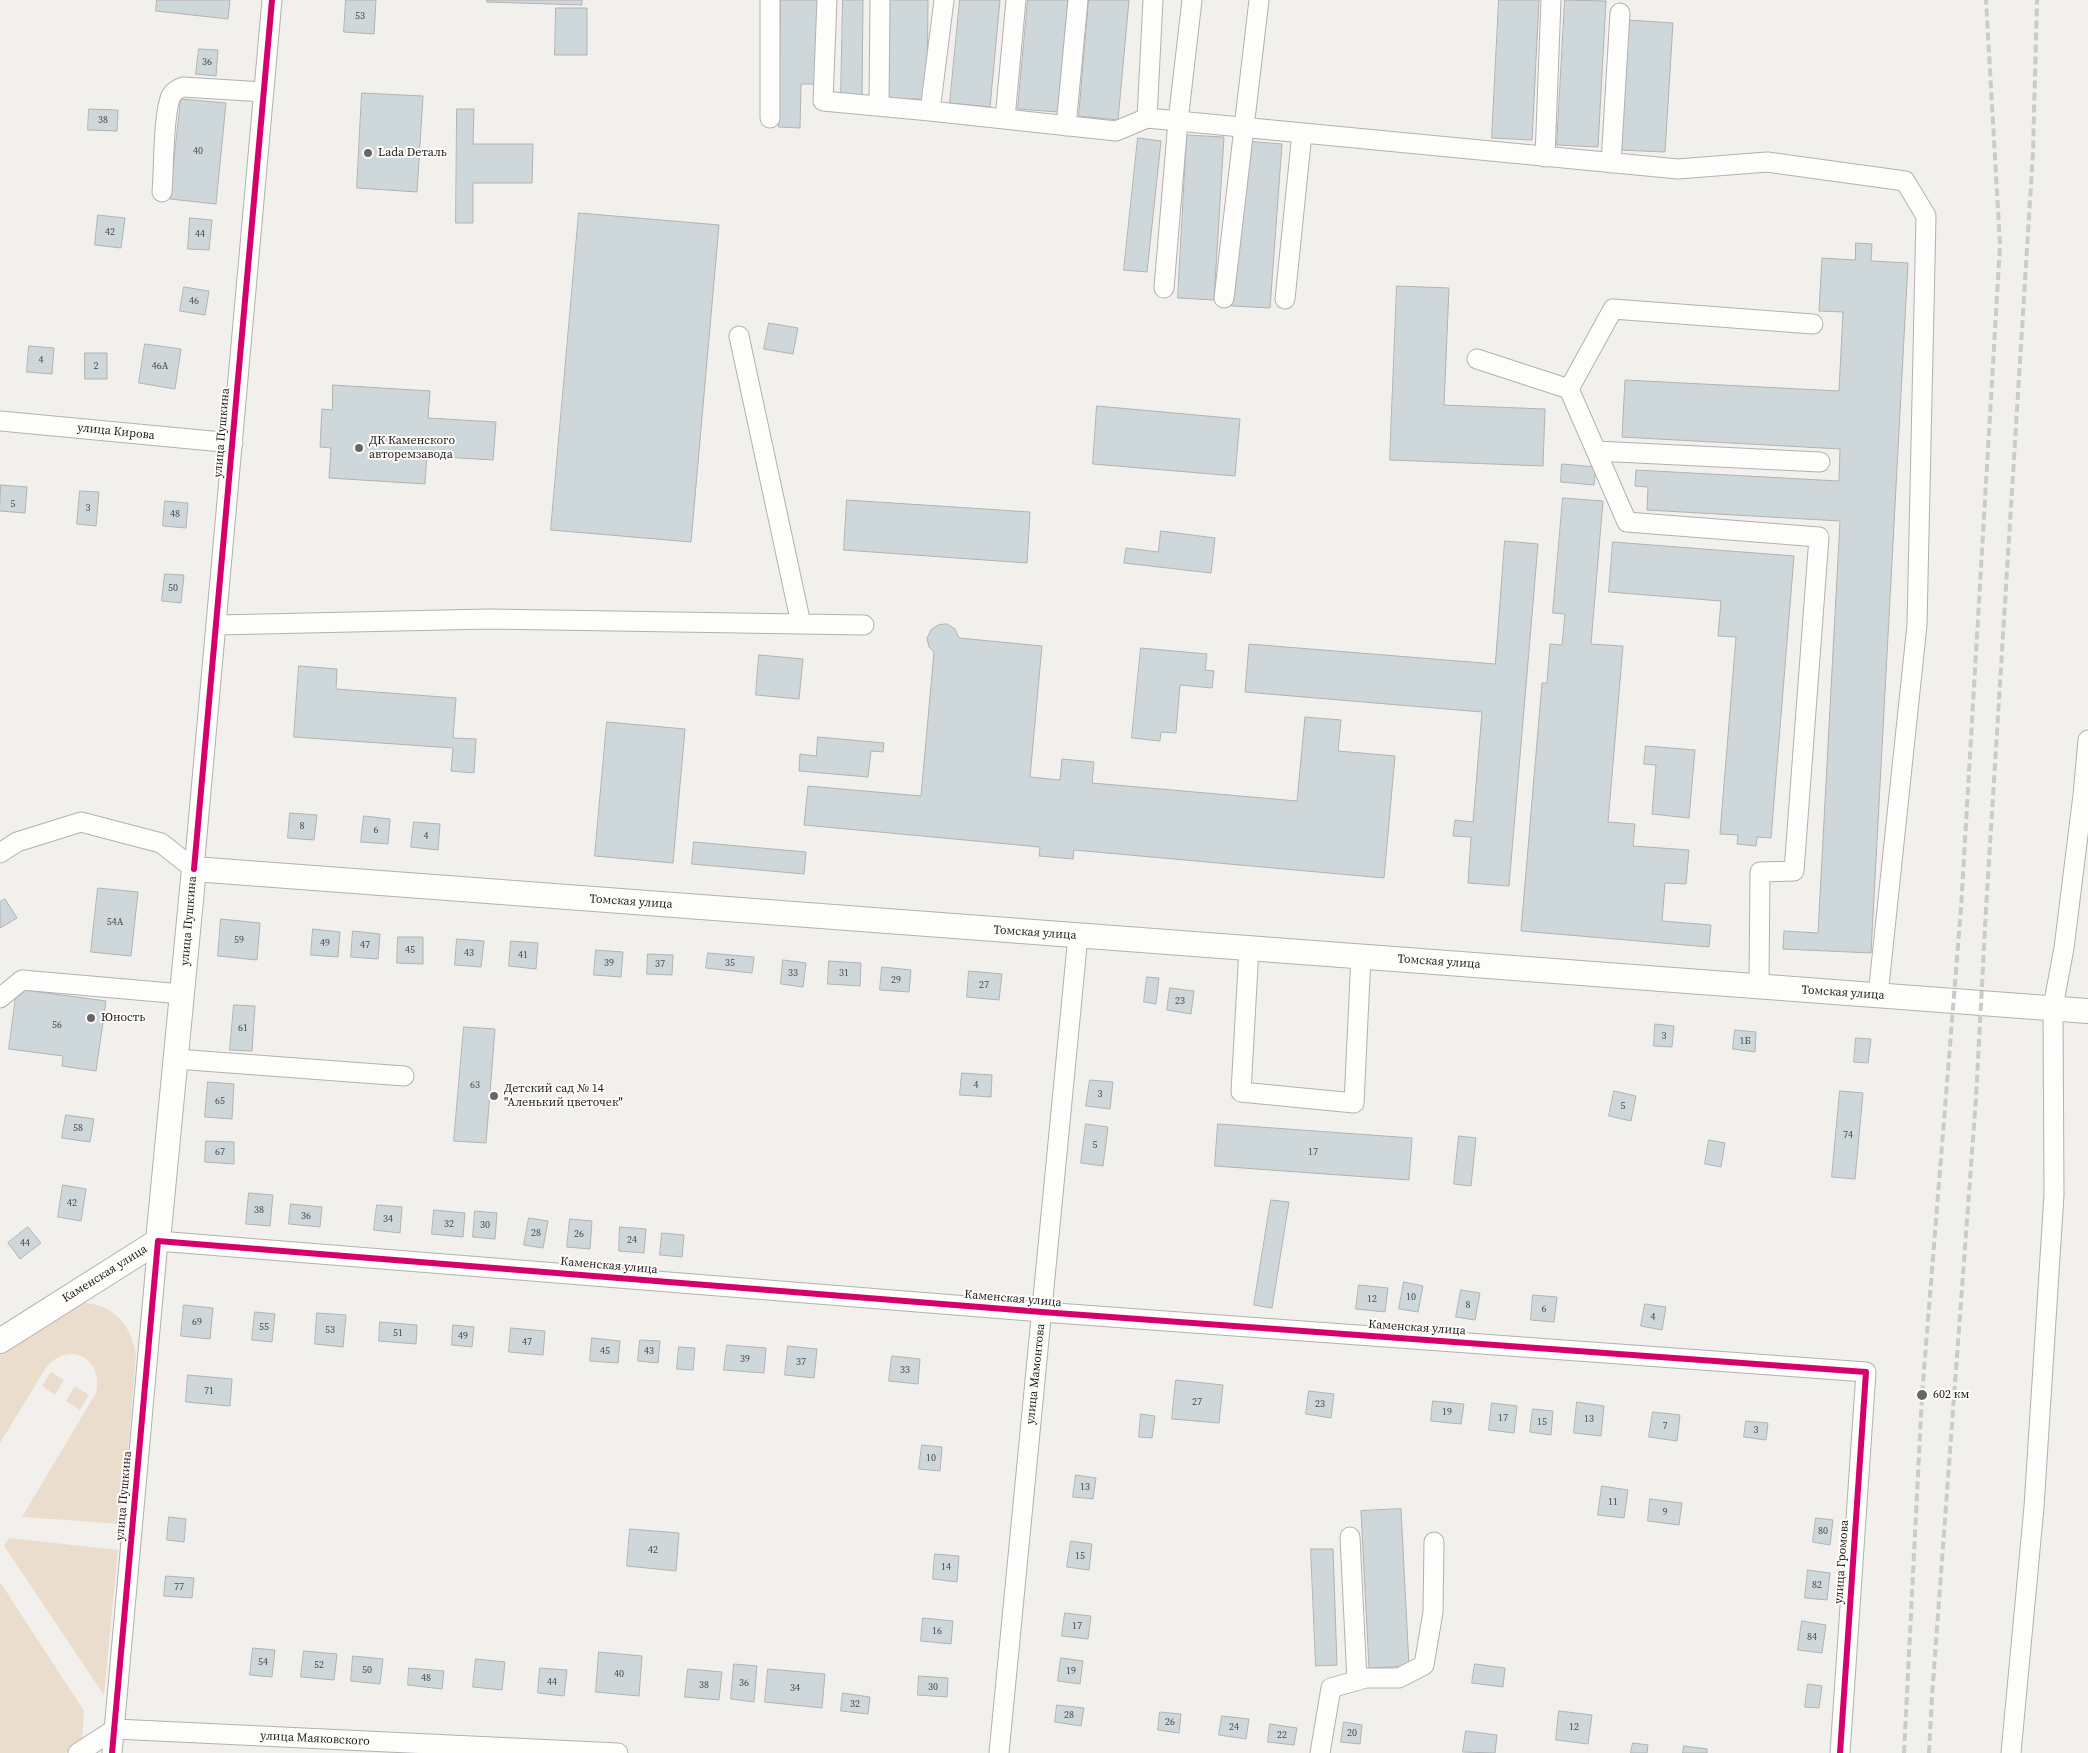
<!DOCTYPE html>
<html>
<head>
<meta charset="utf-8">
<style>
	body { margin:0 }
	canvas { display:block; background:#f2f0ed }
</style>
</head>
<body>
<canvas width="2088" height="1753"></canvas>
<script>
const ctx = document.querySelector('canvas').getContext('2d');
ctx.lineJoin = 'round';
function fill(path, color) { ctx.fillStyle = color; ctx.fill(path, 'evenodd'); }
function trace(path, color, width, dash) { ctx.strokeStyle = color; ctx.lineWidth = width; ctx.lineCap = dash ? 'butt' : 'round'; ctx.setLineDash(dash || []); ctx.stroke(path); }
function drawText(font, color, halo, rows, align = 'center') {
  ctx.font = font + ' "Source Serif 4",serif'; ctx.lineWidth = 4; ctx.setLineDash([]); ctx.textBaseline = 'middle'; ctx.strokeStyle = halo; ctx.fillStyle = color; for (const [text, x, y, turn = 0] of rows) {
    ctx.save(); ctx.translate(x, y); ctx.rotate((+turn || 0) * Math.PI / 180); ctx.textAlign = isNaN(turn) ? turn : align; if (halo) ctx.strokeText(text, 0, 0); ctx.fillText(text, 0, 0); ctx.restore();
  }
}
fill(new Path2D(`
	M72 1302C109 1302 129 1318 136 1354L122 1524 22 1517 96 1393C104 1359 71 1340 47 1366L0 1443V1348Z
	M51 1372 64 1380 55 1395 42 1386Z
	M75 1386 89 1395 80 1410 66 1401Z
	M9 1538 118 1550 104 1695 4 1546Z
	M0 1582 84 1711 82 1742 65 1753H0Z`), '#eaddcd');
const building = new Path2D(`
	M157 0H230L228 19 156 11Z
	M346 0H376L374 34 344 32Z
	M487 0H582V5L487 2Z
	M781 0H819L817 84H801L800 128 779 127Z
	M843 0H863L862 96H841Z
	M890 0H928L927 99H889Z
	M960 0H1000L990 107 950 103Z
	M1028 0H1068L1058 112 1018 109Z
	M1089 0H1129L1118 120 1079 116Z
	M1499 0H1539L1532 140 1492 138Z
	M1565 0 1606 1 1598 147 1557 145Z
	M556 8H587V55H555Z
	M1628 20 1673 23 1665 152 1620 150Z
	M199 49 218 50 216 76 196 74Z
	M362 93 423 96 417 192 357 188Z
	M181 99 226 103 216 204 170 199Z
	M89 109 118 110 117 131 88 130Z
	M457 109H474L473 144H533L532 183H473V223H456Z
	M1187 135 1224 137 1214 300 1178 298Z
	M1138 138 1161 141 1147 272 1124 270Z
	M1244 141 1282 144 1270 308 1232 306Z
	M579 213 719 225 691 542 551 530Z
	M98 215 125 218 121 248 95 245Z
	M190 218 212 220 209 250 188 249Z
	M1856 243 1872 244 1871 261 1908 263 1871 953 1783 949 1784 931 1818 933 1840 521 1647 510 1648 487 1635 486 1636 470 1839 481 1840 449 1622 437 1625 380 1839 391 1843 312 1819 311 1822 258 1855 260Z
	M1397 286 1449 288 1444 405 1545 409 1543 466 1390 460Z
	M184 287 209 291 205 315 180 311Z
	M769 323 798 328 793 354 764 349Z
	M145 344 181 349 175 389 139 383Z
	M29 346 54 348 52 374 27 372Z
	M85 353H107V379H85Z
	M333 385 430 391 428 418 496 422 493 460 427 456 425 484 329 478 331 448 320 447 322 409 332 410Z
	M1097 406 1240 419 1235 476 1093 464Z
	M1562 464 1596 467 1594 485 1561 482Z
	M1 485 27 487 25 513 0 511Z
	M80 491 99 492 96 526 77 524Z
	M1563 498 1603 501 1591 644 1623 646 1608 822 1635 824 1633 846 1689 850 1686 884 1665 883 1662 921 1711 925 1709 947 1521 931 1542 683H1547L1550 644 1562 645 1565 614 1553 613Z
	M847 500 1030 512 1027 563 844 550Z
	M165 501 188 503 186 528 163 526Z
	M1161 531 1215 538 1211 573 1124 563 1126 548 1158 552Z
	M1505 541 1538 544 1509 886 1468 883 1471 837 1453 836 1455 820 1473 822 1482 712 1245 692 1249 644 1495 664Z
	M1613 542 1794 556 1771 838 1757 837 1756 846 1737 844 1738 835 1720 834 1736 637 1718 636 1721 601 1609 592Z
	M165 574 184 575 181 603 162 601Z
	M947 624 955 629 959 638 1042 646 1030 777 1060 780 1062 759 1094 762 1092 783 1297 801 1305 717 1341 720 1338 751 1395 756 1384 878 1074 850 1073 859 1039 856 1040 847 804 825 808 786 921 796 934 652 929 647 927 638 931 630 938 625Z
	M1141 648 1207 654 1205 670 1214 671 1212 688 1180 685 1176 733 1161 732 1160 741 1132 738Z
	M759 655 803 659 799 699 756 695Z
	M299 666 337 669 336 689 456 698 453 738 476 739 474 773 451 771 453 748 294 737Z
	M607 722 685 729 673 863 595 856Z
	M818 737 884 743 883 752 871 751 868 777 799 771 800 754 816 756Z
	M1646 746 1695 750 1689 818 1652 814 1656 765 1644 764Z
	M290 813 317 815 314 840 288 838Z
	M364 816 390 819 388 844 361 842Z
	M414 822 440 824 438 850 411 847Z
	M694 842 806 852 804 874 692 864Z
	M98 888 138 892 131 956 91 952Z
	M5 899 17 918 0 928V902Z
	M221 919 260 923 257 960 218 956Z
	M313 929 340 932 338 957 311 955Z
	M353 931 380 934 378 959 351 957Z
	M398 937H423V964L397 963Z
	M457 939 484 941 481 967 455 965Z
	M511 941 538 943 536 969 509 966Z
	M596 950 623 952 621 977 594 975Z
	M708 953 754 957 752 973 706 968Z
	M648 954 673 955 672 975 647 974Z
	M783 960 806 963 803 987 781 984Z
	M829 961 861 963 860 986 828 984Z
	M882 967 911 970 909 992 880 990Z
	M969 971 1002 974 999 1000 967 997Z
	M1147 977 1159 978 1156 1004 1144 1002Z
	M1170 988 1194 991 1191 1014 1167 1010Z
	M17 989 106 1001 96 1071 62 1066 63 1056 9 1049Z
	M234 1005 255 1006 252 1051 230 1050Z
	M1655 1024 1674 1026 1672 1047 1654 1046Z
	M464 1027 495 1029 486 1143 454 1141Z
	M1735 1030 1756 1032 1755 1052 1733 1049Z
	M1856 1038 1871 1039 1868 1063 1854 1062Z
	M962 1073 992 1075 991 1097 960 1095Z
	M1090 1080 1113 1082 1110 1109 1086 1106Z
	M208 1082 234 1084 232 1119 205 1117Z
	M1614 1091 1636 1096 1631 1121 1609 1116Z
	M1840 1091 1863 1093 1855 1179 1832 1177Z
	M66 1115 94 1119 90 1142 62 1138Z
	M1086 1124 1108 1127 1103 1166 1081 1163Z
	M1218 1124 1412 1138 1409 1180 1215 1166Z
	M1459 1136 1476 1138 1471 1186 1454 1184Z
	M1709 1140 1725 1143 1721 1167 1705 1164Z
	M206 1141 234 1142V1164L205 1162Z
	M63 1185 86 1189 81 1221 58 1217Z
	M249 1193 273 1195 270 1226 246 1224Z
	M1271 1200 1289 1202 1272 1308 1254 1305Z
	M291 1204 322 1207 320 1227 289 1224Z
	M377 1205 402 1207 400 1233 374 1230Z
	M434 1210 465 1213 463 1237 432 1234Z
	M475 1211 497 1213 495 1239 473 1237Z
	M529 1218 548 1221 543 1248 524 1245Z
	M570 1219 592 1221 590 1249 567 1247Z
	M28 1227 41 1243 20 1259 8 1243Z
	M620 1227 646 1229 644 1253 619 1251Z
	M662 1233 684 1235 682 1257 660 1255Z
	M1404 1282 1423 1286 1418 1312 1399 1309Z
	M1359 1285 1388 1288 1385 1312 1356 1309Z
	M1461 1290 1480 1293 1475 1320 1456 1317Z
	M1533 1295 1557 1297 1554 1322 1531 1320Z
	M1645 1304 1666 1307 1662 1330 1641 1326Z
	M184 1305 213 1308 210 1339 181 1336Z
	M255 1312 275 1314 272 1342 252 1340Z
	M317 1313 346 1315 343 1347 315 1344Z
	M380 1322 417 1325 416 1344 379 1341Z
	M453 1325 474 1327 472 1347 452 1345Z
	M511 1328 545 1331 543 1355 509 1352Z
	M592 1338 620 1341 618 1363 590 1361Z
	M640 1340 660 1341 658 1363 638 1361Z
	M727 1345 766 1348 764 1373 724 1370Z
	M788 1346 817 1349 814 1378 785 1375Z
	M679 1347 695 1348 693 1370 677 1369Z
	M892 1356 920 1359 918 1384 889 1381Z
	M188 1375 232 1379 230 1406 186 1402Z
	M1176 1380 1223 1385 1219 1423 1172 1419Z
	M1309 1391 1334 1394 1331 1418 1306 1414Z
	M1433 1401 1464 1404 1461 1424 1431 1421Z
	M1577 1402 1604 1406 1601 1436 1574 1433Z
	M1492 1403 1517 1406 1514 1433 1489 1430Z
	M1533 1409 1553 1411 1551 1435 1530 1432Z
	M1653 1412 1680 1415 1677 1441 1649 1437Z
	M1141 1414 1155 1416 1152 1438 1139 1437Z
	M1746 1421 1768 1423 1766 1440 1744 1437Z
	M922 1445 942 1447 940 1471 919 1469Z
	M1076 1475 1096 1478 1093 1499 1073 1497Z
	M1602 1486 1628 1490 1624 1518 1598 1515Z
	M1650 1499 1682 1503 1679 1525 1648 1521Z
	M1401 1509 1409 1666 1369 1668 1361 1511Z
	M169 1517 186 1519 184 1542 167 1540Z
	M1816 1518 1833 1520 1830 1545 1813 1542Z
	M630 1529 679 1533 676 1571 627 1566Z
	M1071 1541 1092 1544 1089 1570 1067 1567Z
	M1311 1549H1333L1337 1665 1316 1666Z
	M935 1554 959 1556 957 1582 933 1579Z
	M1808 1570 1830 1573 1827 1600 1805 1598Z
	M166 1576 194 1578 192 1598 164 1596Z
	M1065 1613 1091 1616 1088 1639 1062 1636Z
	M923 1618 953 1621 951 1644 921 1641Z
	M1802 1621 1826 1625 1822 1653 1798 1650Z
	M253 1648 275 1650 272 1677 250 1675Z
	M304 1651 337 1654 334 1680 301 1677Z
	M599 1652 642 1656 639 1696 596 1692Z
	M353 1656 383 1659 380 1684 351 1681Z
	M1061 1658 1083 1661 1080 1684 1058 1681Z
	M476 1659 505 1662 502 1690 473 1687Z
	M734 1664 757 1666 754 1702 731 1699Z
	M1475 1664 1505 1668 1503 1687 1472 1683Z
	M409 1668 444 1671 442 1689 408 1685Z
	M540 1668 567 1670 564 1696 538 1693Z
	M688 1669 722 1672 719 1700 685 1697Z
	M768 1669 825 1674 822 1708 765 1702Z
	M919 1676 948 1678 947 1697 918 1695Z
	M1808 1684 1822 1686 1819 1708 1805 1707Z
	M843 1693 870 1697 868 1714 841 1711Z
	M1057 1705 1084 1708 1081 1726 1055 1722Z
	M1559 1711 1592 1715 1588 1744 1556 1740Z
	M1160 1712 1181 1714 1179 1733 1158 1730Z
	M1222 1716 1249 1719 1246 1739 1219 1735Z
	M1344 1722 1362 1725 1360 1744 1341 1742Z
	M1270 1724 1297 1728 1294 1745 1268 1742Z
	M1466 1731 1497 1735 1495 1753 1463 1752Z
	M1633 1743 1648 1745 1647 1753H1631Z
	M1684 1746 1707 1749V1753H1683Z`);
fill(building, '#ced7da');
trace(building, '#b3b2b2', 1);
const minor = new Path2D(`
	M827 0 823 101 930 111
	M944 0 930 111 1116 131 1147 118 1678 169 1767 162 1905 181 1926 216 1917 625 1878 995
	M879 106 880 0
	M770 118V0
	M1147 118 1153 0
	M1005 119 1016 0
	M1066 126 1078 0
	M1545 157 1551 0
	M1611 163 1620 13
	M162 192C164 170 163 114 171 96 174 91 177 89 183 87L264 92
	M1164 288 1178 121 1192 0
	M1224 298 1259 0
	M1285 299 1302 133
	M739 336 801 624
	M1477 359 1569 389 1627 522 1819 537 1794 871 1760 872 1759 986
	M1569 389 1613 309 1813 324
	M0 421 233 443
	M1596 451 1820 462
	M216 625 489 619 864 625
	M0 853 17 842 81 822 161 843 194 869
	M194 869 272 0
	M1249 948 1241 1092 1354 1103 1361 956
	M0 998 22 980 182 994
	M176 1059 404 1076
	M1350 1537 1357 1681
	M78 1753 115 1729 618 1753
	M112 1753 158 1241 1042 1312 1866 1372 1840 1753
	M999 1753 1078 936
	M1320 1753 1331 1688 1366 1678H1399L1424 1665 1433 1612 1434 1542
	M2011 1753 2034 1507 2054 1195 2053 1007 2064 948 2083 795 2088 740`);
const major = new Path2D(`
	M0 1341 158 1241 194 869 2088 1011`);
trace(minor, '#b2b1af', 21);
trace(major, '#b2b1af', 26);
trace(minor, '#fdfdfc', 19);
trace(major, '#fdfdfc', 24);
trace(new Path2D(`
	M1904 1753 1922 1395 1961 908 2000 245 1986 0
	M1929 1753 1932 1696 1976 1098 1986 909 2033 152 2037 0`), '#cbcbca', 4, [8, 4]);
trace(new Path2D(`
	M194 869 272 0
	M112 1753 158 1241 1042 1312 1866 1372 1840 1753`), '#d6006c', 6);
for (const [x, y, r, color] of [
	[368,153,5,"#676663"],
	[359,448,5,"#676663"],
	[91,1018,5,"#676663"],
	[494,1096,5,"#676663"],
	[1922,1395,6,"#676663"]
]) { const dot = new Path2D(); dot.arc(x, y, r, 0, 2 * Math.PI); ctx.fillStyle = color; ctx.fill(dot); trace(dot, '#fffdfb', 2); }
drawText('10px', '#484a49', null, [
	["53",360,16],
	["36",207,62],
	["38",103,120],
	["40",198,151],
	["42",110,232],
	["44",200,234],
	["46",194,301],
	["4",41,360],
	["2",96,366],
	["46А",160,366],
	["5",13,504],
	["3",88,508],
	["48",175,514],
	["50",173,588],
	["8",302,826],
	["6",376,830],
	["4",426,836],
	["54А",115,922],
	["59",239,940],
	["49",325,943],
	["47",365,945],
	["45",410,950],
	["43",469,953],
	["41",523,955],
	["39",609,963],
	["35",730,963],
	["37",660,964],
	["33",793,973],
	["31",844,973],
	["29",896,980],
	["27",984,985],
	["23",1180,1001],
	["56",57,1025],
	["61",243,1028],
	["3",1664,1036],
	["1Б",1745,1041],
	["63",475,1085],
	["4",976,1085],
	["3",1100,1094],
	["65",220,1101],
	["5",1623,1106],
	["58",78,1128],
	["74",1848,1135],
	["5",1095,1145],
	["67",220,1152],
	["17",1313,1152],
	["42",72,1203],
	["38",259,1210],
	["36",306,1216],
	["34",388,1219],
	["32",449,1224],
	["30",485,1225],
	["28",536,1233],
	["26",579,1234],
	["24",632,1240],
	["44",25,1243],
	["10",1411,1297],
	["12",1372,1299],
	["8",1468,1305],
	["6",1544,1309],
	["4",1653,1317],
	["69",197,1322],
	["55",264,1327],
	["53",330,1330],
	["51",398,1333],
	["49",463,1336],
	["47",527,1342],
	["45",605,1351],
	["43",649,1351],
	["39",745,1359],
	["37",801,1362],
	["33",905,1370],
	["71",209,1391],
	["27",1197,1402],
	["23",1320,1404],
	["19",1447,1412],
	["17",1503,1418],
	["13",1589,1419],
	["15",1542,1422],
	["7",1665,1426],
	["3",1756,1430],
	["10",931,1458],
	["13",1085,1487],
	["11",1613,1502],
	["9",1665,1512],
	["80",1823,1531],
	["42",653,1550],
	["15",1080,1556],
	["14",946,1567],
	["82",1817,1585],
	["77",179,1587],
	["17",1077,1626],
	["16",937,1631],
	["84",1812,1637],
	["54",263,1662],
	["52",319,1665],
	["50",367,1670],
	["19",1071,1671],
	["40",619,1674],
	["48",426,1678],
	["44",552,1682],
	["36",744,1683],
	["38",704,1685],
	["30",933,1687],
	["34",795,1688],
	["32",855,1704],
	["28",1069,1715],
	["26",1170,1722],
	["24",1234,1727],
	["12",1574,1727],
	["20",1352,1733],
	["22",1282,1735]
]);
drawText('12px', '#1c1b19', '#fffdfb', [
	["Lada Dеталь",378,153],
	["ДК Каменского",369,441],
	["авторемзавода",369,455],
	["Юность",101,1018],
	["Детский сад № 14",504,1089],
	["\"Аленький цветочек\"",504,1103],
	["602 км",1933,1395]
], 'left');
drawText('12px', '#1c1b19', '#fffdfb', [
	["улица Кирова",116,432,6],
	["улица Пушкина",222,433,-85],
	["Томская улица",631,902,4],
	["улица Пушкина",189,921,-85],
	["Томская улица",1035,933,4],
	["Томская улица",1439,962,4],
	["Томская улица",1843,993,4],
	["Каменская улица",609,1266,5],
	["Каменская улица",105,1274,-32],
	["Каменская улица",1013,1299,5],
	["Каменская улица",1417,1328,4],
	["улица Мамонтова",1036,1374,-84],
	["улица Пушкина",124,1496,-85],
	["улица Громова",1842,1562,-86],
	["улица Маяковского",315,1739,3]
]);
</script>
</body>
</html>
